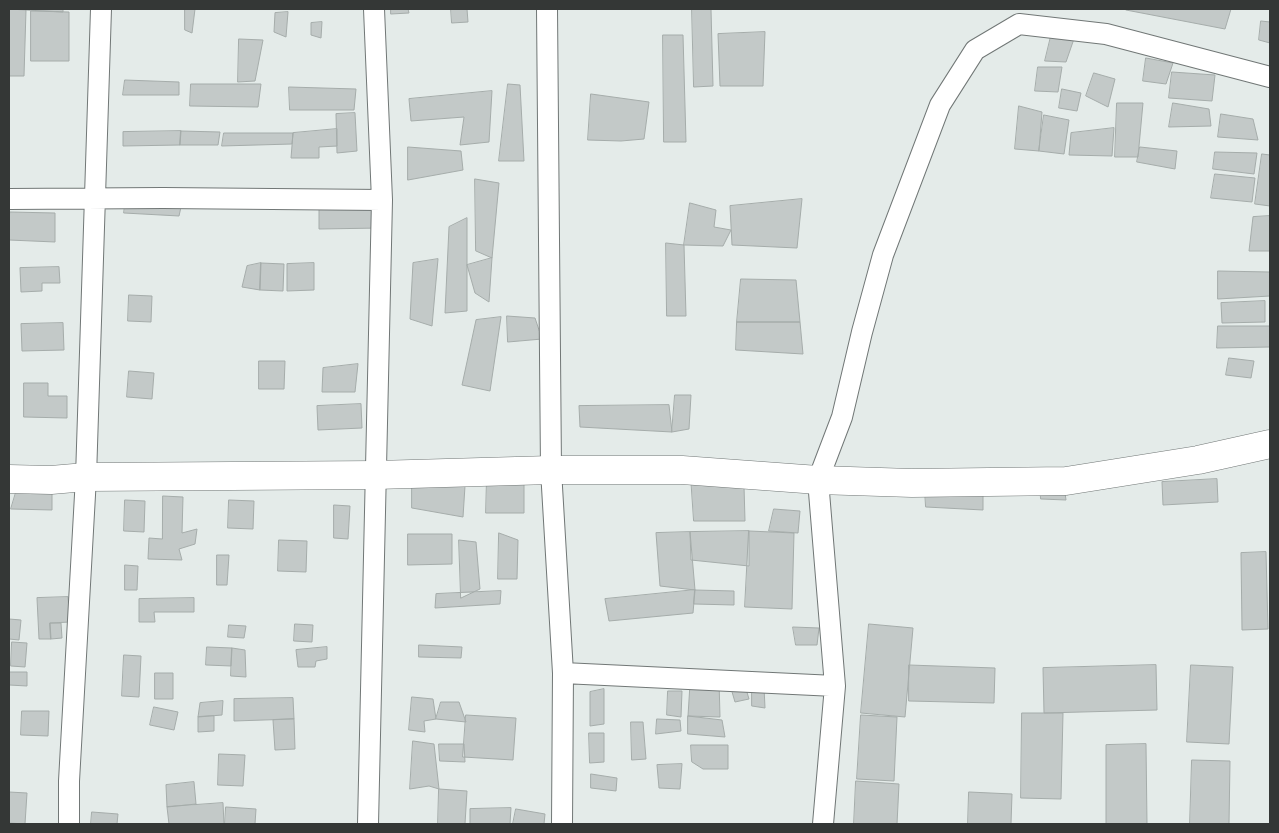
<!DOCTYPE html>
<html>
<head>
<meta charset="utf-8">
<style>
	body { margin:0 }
	#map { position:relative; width:1279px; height:833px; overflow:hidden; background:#e4ebe9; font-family:Signika,sans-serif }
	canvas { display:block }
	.frame { position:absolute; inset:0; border:10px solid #343736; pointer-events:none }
</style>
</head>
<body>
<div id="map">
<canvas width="1279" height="833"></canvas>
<div class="frame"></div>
</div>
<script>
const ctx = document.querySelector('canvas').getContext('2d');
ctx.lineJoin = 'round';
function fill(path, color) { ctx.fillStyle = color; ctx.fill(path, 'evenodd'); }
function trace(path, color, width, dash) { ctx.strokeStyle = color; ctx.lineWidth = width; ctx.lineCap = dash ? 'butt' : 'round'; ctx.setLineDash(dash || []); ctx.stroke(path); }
const building = new Path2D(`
	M9 9 26 10 24 76H9Z
	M26 9H63V12L26 10Z
	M185 9H195L192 33 185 30Z
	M391 9H408L409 13 391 14Z
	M451 9H467L468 22 452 23Z
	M692 9H711L713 86 694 87Z
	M1126 9H1231L1225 29 1126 10Z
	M31 11 69 12V61H31Z
	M288 12 286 37 274 32 275 13Z
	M1261 21 1270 22V43L1259 40Z
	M322 22 321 38 311 35V23Z
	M1053 28 1076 33 1066 62 1045 61Z
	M765 32 763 86H720L718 34Z
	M663 35H683L686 142H664Z
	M239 39 263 40 255 81 238 82Z
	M1146 58 1173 63 1166 84 1143 81Z
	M1038 67H1062L1058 92 1035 91Z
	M1172 72 1215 75 1212 101 1169 98Z
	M1094 73 1115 79 1108 107 1086 96Z
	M125 80 179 82V95H123Z
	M191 84H261L258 107 190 106Z
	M508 84 520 85 524 161H499Z
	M289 87 356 89 354 110H290Z
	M1062 89 1081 93 1077 111 1059 108Z
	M492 91 489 142 460 145 464 117 411 121 409 99Z
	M591 94 649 102 644 139 621 141 588 140Z
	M1117 103H1143L1138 157H1115Z
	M1173 103 1209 109 1211 126 1169 127Z
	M1019 106 1042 112 1039 151 1015 149Z
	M355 113 357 151 337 153 336 114Z
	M1221 114 1253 119 1258 140 1218 137Z
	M1044 115 1069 120 1064 154 1039 151Z
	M1114 128 1112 156 1069 155 1071 133Z
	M337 129V146L319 147V158H291L293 133Z
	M181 131 180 145 123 146V132Z
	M181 131 220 132 218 145H180Z
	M224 133H293L292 144 222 146Z
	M408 147 461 151 463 170 408 180Z
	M1140 147 1177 151 1175 169 1137 162Z
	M1215 152 1257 153 1254 174 1213 169Z
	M1262 154 1270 155V206L1255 204Z
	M1215 174 1255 178 1252 202 1211 198Z
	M475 179 499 183 492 258 476 251Z
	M126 198H183L179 216 124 213Z
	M802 199 797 248 732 245 730 206Z
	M382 200 381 228 319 229V204Z
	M690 203 716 210 714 227 731 230 723 246 684 245Z
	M10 212 55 213V242L9 240Z
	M1270 216V251H1249L1253 217Z
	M467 218V311L445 313 449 227Z
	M666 243 684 245 686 316H667Z
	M492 258 489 302 475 293 467 265Z
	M438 259 432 326 410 319 413 263Z
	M261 263 284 264 283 291 260 290Z
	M261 263 260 290 242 287 247 266Z
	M314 263V290L287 291V264Z
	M59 267 60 283H42V291L21 292 20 268Z
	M1218 271 1270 272V296L1218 299Z
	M741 279 796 280 800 322H737Z
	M129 295 152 296 151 322 128 321Z
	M1265 301V322L1222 323 1221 303Z
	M507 316 535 318 542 339 508 342Z
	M501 317 490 391 462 385 476 320Z
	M737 322H800L803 354 736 350Z
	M63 323 64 350 22 351 21 324Z
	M1218 326H1270V347L1217 348Z
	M1229 358 1254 361 1251 378 1226 375Z
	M259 361H285L284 389H259Z
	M358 364 355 392H322L323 368Z
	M129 371 154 373 152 399 127 397Z
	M24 383H48V396H67V418L24 417Z
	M675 395H691L689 429 672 432Z
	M361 404 362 428 318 430 317 406Z
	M669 405 672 432 580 427 579 406Z
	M487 477 524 478V513H486Z
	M691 477 744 486 745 521H694Z
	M1217 479 1218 502 1163 505 1162 482Z
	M412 480 465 486 463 517 412 508Z
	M1040 486H1064L1066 500 1041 499Z
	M17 489 52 490V510L11 509Z
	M925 491 983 492V510L926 507Z
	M163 496 183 497 182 533 197 529 195 544 179 549 182 560 148 559 149 538 162 539Z
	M125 500 145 501 144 532 124 531Z
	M229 500 254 501 253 529 228 528Z
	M334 505 350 506 348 539 334 538Z
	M774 509 800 511 798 533 769 531Z
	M749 531V566L691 560 690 532Z
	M749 531 794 533 792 609 745 607Z
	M690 532 695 590 660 586 656 533Z
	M499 533 518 540 517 579H498Z
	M408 534H452V564L408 565Z
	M279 540 307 541 306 572 278 571Z
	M459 540 476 542 480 589 461 598Z
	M1266 552 1268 629 1242 630 1241 553Z
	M217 555H229L227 585H217Z
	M125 565 138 566 137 590H125Z
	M695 590 693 613 609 621 605 599Z
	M695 590 734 591V605L694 604Z
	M501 591 500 604 435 608 436 594Z
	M68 597 70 622 50 623 51 639H39L37 598Z
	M194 598V612H154L155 622H139V599Z
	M9 619 21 620 19 640 9 639Z
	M50 623H61L62 638 51 639Z
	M295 624 313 625 312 642 294 641Z
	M869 624 913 628 905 717 861 713Z
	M229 625 246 626 244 638 228 637Z
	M793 627 819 628 817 645H796Z
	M12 642 27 643 25 667 11 666Z
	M419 645 462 647 461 658 419 657Z
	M207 647 232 648 231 666 206 665Z
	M327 647V659L316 661 315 667H298L296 650Z
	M232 648 245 650 246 677 231 676Z
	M124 655 141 656 139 697 122 696Z
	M909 665 995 668 994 703 909 701Z
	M1156 665 1157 710 1044 713 1043 668Z
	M1191 665 1233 667 1229 744 1187 742Z
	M9 672H27V686L9 685Z
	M155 673H173V699H155Z
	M719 680 720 717 688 716 690 684Z
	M744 682 749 699 735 702 730 685Z
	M752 687H764L765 708 752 706Z
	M604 689V724L590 726V692Z
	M668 691H682L681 717 667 715Z
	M412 697 433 699 436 719 424 721 425 732 409 730Z
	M293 698 294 719 234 721V699Z
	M223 701 222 715 198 717 200 703Z
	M441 702H459L466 722 436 719Z
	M154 707 178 712 174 730 150 725Z
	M22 711H49L48 736 21 735Z
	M1022 713H1063L1061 799 1021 798Z
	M466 715 516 718 513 760 463 757Z
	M861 715 897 717 894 781 857 779Z
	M214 716V731L198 732V717Z
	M688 716 722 720 725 737 688 734Z
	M294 719 295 749 275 750 273 720Z
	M657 719 680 720 681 731 656 734Z
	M631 722H643L646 759 632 760Z
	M589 733H604V762L590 763Z
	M413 741 434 744 439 789 429 786 410 789Z
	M439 744H464L465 762 440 761Z
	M1146 744 1147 824H1106V745Z
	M691 745H728V769H703L692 762Z
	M219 754 245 755 243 786 218 785Z
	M1192 760 1230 761 1229 824H1190Z
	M682 764 680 789 659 788 657 765Z
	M591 774 617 778 616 791 591 788Z
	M856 781 899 784 897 824H854Z
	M194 782 196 804 167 807 166 785Z
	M439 789 467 791 465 824H438Z
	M9 792 27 793 25 824 9 823Z
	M969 792 1012 794 1011 824H968Z
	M223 803 224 824H169L167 807Z
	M226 807 256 809 255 824H225Z
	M511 808 510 824H470V809Z
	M516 809 545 814 544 824H513Z
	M92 812 118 814 117 824H91Z`);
fill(building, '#c3c9c8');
trace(building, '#a5acaa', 1);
const street = new Path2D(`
	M547 9 551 470 563 673 562 824
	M9 199 163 198 382 200
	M563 673 835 686
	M69 824V781L86 477 101 9
	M368 824 382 200 374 9
	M823 824 835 686 818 480 842 417 862 332 883 255 940 105 975 50 1019 24 1106 34 1270 77`);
const secondary = new Path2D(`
	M9 479 51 480 86 477 376 475 551 470H682L818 480 912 483 1066 481 1198 460 1270 444`);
trace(street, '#717776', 22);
trace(secondary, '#717776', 29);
trace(street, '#fff', 20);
trace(secondary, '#fff', 28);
</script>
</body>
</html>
